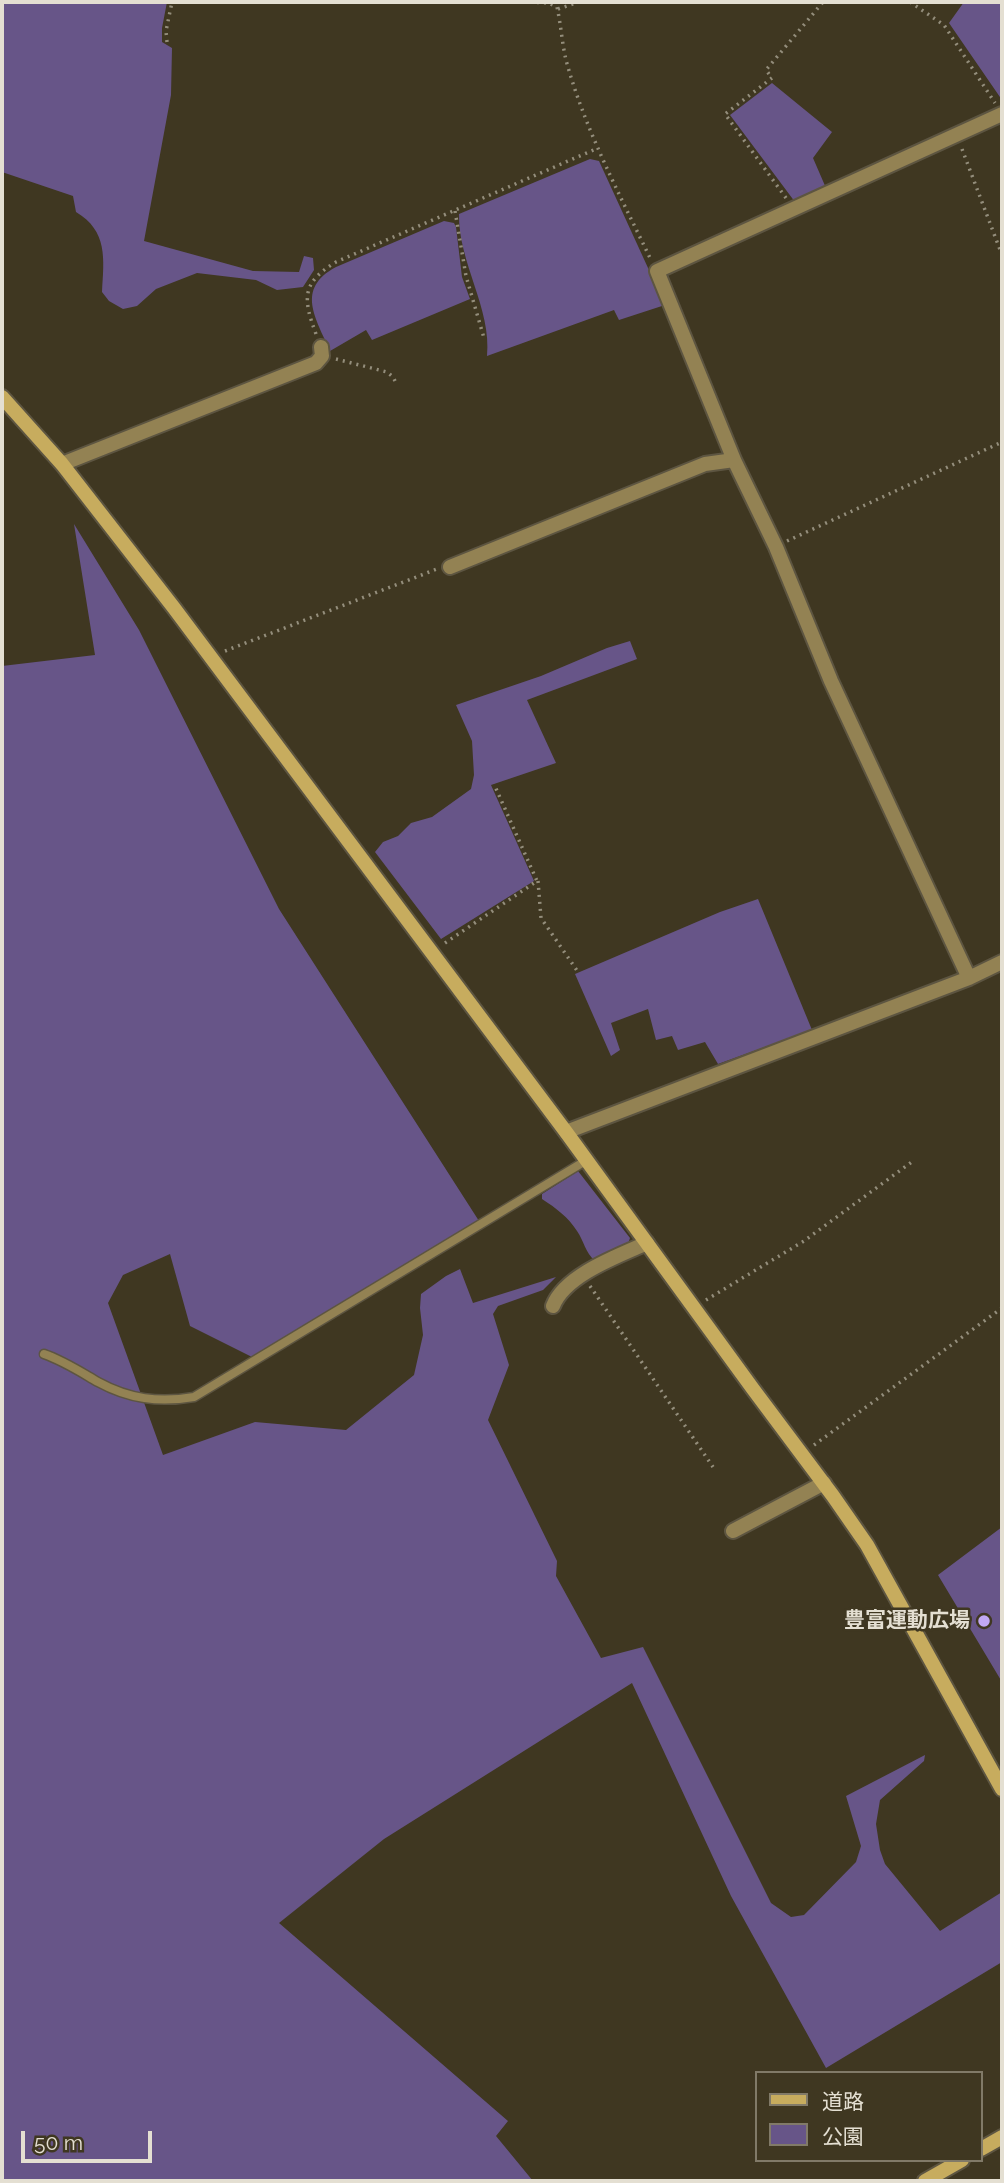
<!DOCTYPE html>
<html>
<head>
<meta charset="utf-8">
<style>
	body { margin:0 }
	#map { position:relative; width:1004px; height:2183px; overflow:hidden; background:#3f3721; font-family:Raleway,"Noto Sans JP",sans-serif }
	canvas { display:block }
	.frame { position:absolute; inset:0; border:4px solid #e4dfd2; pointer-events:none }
	.legend { position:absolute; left:755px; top:2071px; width:228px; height:91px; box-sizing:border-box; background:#3f3721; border:2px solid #817a68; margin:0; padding:9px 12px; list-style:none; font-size:21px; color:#e4dfd2 }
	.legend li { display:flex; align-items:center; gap:14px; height:35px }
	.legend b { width:35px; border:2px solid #817a68 }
	.scale { position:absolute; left:21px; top:2131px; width:131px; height:32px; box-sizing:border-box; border:4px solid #e4dfd2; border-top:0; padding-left:9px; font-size:21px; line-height:24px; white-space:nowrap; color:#e4dfd2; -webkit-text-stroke:5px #3f3721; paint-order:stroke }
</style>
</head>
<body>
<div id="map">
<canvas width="1004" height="2183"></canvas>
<div class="frame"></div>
<ul class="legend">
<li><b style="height:9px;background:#c7ac5e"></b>道路</li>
<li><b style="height:19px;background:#675588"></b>公園</li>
</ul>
<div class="scale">50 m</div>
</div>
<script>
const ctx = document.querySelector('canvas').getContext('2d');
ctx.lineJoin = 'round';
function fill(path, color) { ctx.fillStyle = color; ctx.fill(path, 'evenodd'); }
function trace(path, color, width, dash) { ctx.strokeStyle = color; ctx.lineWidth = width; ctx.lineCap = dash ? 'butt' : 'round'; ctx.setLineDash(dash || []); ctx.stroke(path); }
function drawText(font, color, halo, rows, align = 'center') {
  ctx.font = font + ' Raleway,"Noto Sans JP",sans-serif'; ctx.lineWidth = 5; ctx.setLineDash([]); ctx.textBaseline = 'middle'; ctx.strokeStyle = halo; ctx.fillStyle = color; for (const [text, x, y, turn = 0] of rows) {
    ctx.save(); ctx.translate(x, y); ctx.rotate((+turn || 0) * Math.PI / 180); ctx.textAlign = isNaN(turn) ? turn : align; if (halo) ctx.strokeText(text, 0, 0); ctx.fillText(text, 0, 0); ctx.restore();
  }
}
fill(new Path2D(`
	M2 2H167L162 28V42L172 48 171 95 144 241 253 271 299 272 304 256 313 258 314 270 303 287 277 290 256 280 197 273 156 289 137 306 123 309 109 301 102 292C104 259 108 231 76 212L73 196 2 172Z
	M964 2H1002V100L949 23Z
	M772 83 832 132 813 158 826 188 795 202 730 115Z
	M590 159 599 161 665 305 619 320 614 310 487 356C492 309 458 262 459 214Z
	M444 221 454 223 456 227 462 277 470 299 372 340 366 330 330 351C316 318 295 289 336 267Z
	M74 524 139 630 279 909 479 1221 252 1357 190 1326 170 1254 123 1275 108 1303 163 1455 255 1422 346 1430 414 1375 423 1335 420 1308 421 1294 446 1276 460 1269 473 1303 556 1277 543 1290 498 1306 493 1314 509 1365 488 1420 557 1561 556 1576 601 1658 643 1647 771 1903 791 1917 804 1915 856 1862 861 1846 846 1796 925 1755 924 1761 880 1800 876 1824 880 1850 885 1864 940 1931 1002 1892V1962L826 2068 731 1896 632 1683 384 1839 279 1923 508 2121 496 2136 533 2181H2V666L95 655Z
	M630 641 637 659 527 700 556 763 491 785 534 881 441 939 375 852 383 842 398 836 411 823 432 817 471 789 474 775 472 741 456 705 541 676 607 648Z
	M758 899 812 1030 718 1064 705 1042 678 1050 672 1036 656 1040 648 1009 611 1023 620 1050 611 1056 575 974 720 912Z
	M578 1171 630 1238 628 1244 595 1261C585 1252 584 1241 577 1231 568 1217 556 1208 542 1199V1194Z
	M1002 1527V1682L938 1575Z`), '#675588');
const lane = new Path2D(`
	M44 1354C64 1361 79 1371 98 1382 129 1399 159 1403 194 1397L587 1160`);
const street = new Path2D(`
	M62 464 316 363 322 356 321 347
	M450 567 705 464 734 460
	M969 978 831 681 776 547 734 460 657 271 1002 114
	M566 1132 969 978 1002 962
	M553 1306C565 1275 618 1256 647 1243
	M733 1531 824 1483`);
const secondary = new Path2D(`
	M2 397 62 464 174 608 566 1132 753 1389 833 1496 867 1545 1002 1789
	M981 2149 1002 2137
	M925 2181 962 2160`);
trace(lane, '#5d5541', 11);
trace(street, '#5d5541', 18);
trace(secondary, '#5d5541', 18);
trace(new Path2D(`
	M530 2 548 3 557 7C561 25 562 43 566 60 585 130 620 195 651 260
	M910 2 944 25 995 103
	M558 9 579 2
	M167 42 166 31 172 2
	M962 149 1002 255
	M786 198 725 114 772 78 766 70 823 2
	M455 211 466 276 484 338
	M316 334C303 299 301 283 336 262L598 148
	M336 359 387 372 393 377 396 383
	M787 541 1002 442
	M225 651 437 569
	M538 881 541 918 578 972
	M445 943 537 881 494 784
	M590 1286 713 1467
	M706 1300 804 1241 913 1161
	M814 1445 1002 1308`), '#948e7c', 3.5, [2, 5]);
trace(lane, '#938253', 8);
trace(street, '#938253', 14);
trace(secondary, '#c7ac5e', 14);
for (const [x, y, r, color] of [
	[984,1621,7,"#c1a8f3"]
]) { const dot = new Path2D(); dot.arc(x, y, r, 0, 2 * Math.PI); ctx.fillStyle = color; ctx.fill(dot); trace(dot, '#3f3721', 2.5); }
drawText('bold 21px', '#e4dfd2', '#3f3721', [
	["豊富運動広場",970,1621]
], 'right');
</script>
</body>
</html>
